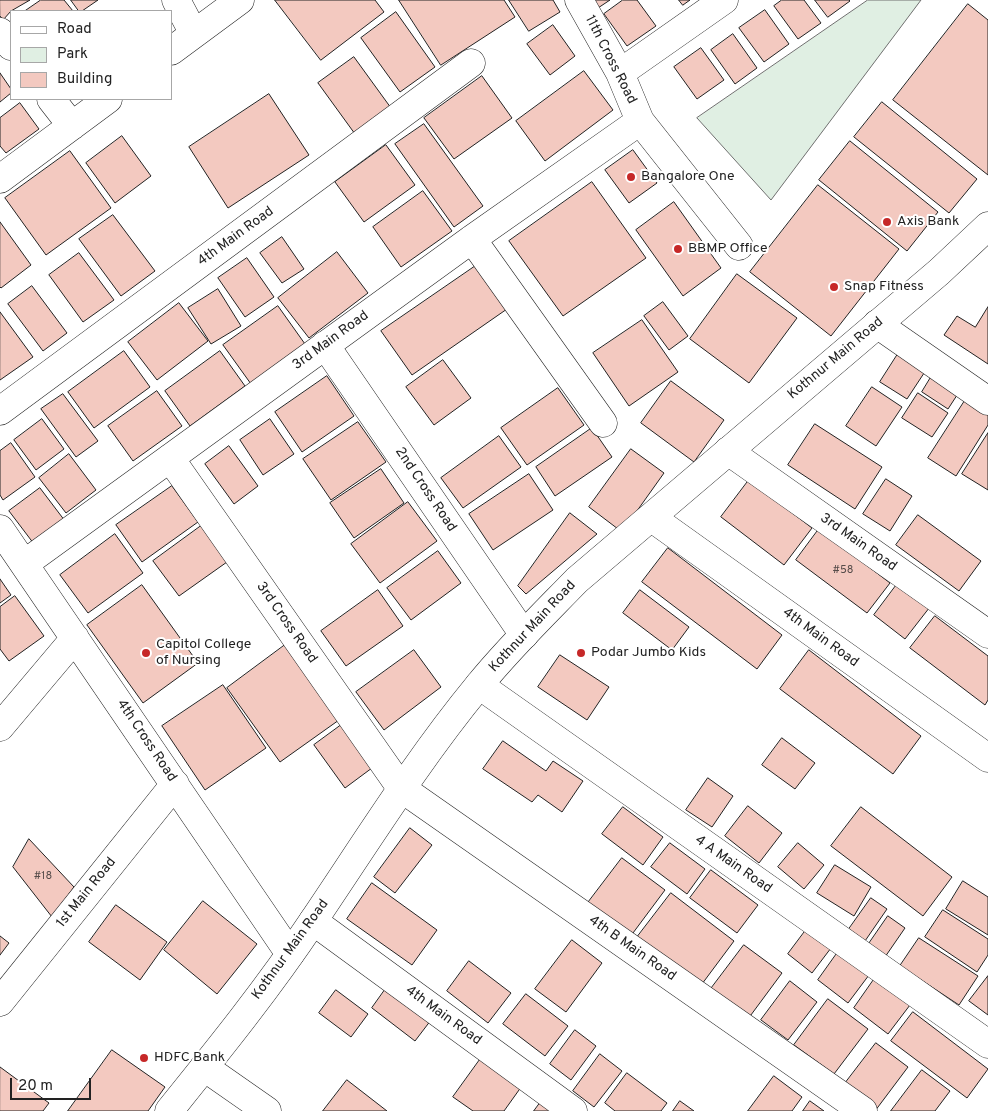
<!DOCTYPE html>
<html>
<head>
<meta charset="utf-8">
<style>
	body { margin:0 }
	#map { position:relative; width:988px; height:1111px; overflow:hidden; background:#fff; font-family:Overpass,sans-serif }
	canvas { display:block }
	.legend { position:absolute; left:10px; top:10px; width:162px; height:90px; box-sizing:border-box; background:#fff; border:1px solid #a7a7a7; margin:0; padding:6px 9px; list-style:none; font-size:15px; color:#222 }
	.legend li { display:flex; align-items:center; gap:10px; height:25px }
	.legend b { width:25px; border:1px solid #a7a7a7 }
	.scale { position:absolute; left:10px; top:1078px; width:81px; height:22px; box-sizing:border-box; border:2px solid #222; border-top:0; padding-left:6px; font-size:15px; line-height:18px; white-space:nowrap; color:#222; -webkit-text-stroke:4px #fff; paint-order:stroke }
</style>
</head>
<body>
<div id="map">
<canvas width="988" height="1111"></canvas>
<ul class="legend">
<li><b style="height:6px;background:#fff"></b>Road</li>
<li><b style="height:14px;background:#e0efe3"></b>Park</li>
<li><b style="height:14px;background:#f3c9c0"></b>Building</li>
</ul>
<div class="scale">20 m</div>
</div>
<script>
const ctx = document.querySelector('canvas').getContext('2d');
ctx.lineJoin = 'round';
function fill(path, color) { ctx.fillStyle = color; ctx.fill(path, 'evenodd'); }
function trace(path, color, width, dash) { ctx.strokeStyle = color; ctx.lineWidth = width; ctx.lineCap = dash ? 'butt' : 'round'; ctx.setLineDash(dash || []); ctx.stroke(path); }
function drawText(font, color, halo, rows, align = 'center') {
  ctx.font = font + ' Overpass,sans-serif'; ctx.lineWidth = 4; ctx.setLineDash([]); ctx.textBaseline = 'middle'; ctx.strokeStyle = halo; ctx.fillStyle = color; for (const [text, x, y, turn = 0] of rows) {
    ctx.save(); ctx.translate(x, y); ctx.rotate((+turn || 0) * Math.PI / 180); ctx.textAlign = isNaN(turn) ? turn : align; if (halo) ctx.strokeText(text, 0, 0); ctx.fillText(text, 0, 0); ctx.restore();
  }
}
const green = new Path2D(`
	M868 0H921L771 200 697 118Z`);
fill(green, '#e0efe3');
trace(green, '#6f6f6f', 1);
const building = new Path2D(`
	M0 0H30L11 11 3 20 0 16Z
	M41 0H64L73 11H25Z
	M71 0H98L82 11H79Z
	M275 0H375L384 12 321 60Z
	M399 0H504L515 17 441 65Z
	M509 0H553L560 12 529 31Z
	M592 0H610L598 8Z
	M623 0H637L656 26 627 46 604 14Z
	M679 0H690L683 5Z
	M782 0H804L821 23 798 39 774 6Z
	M815 0H849L850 1 828 17Z
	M968 4 988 20V175L893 100Z
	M765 10 789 44 764 62 739 28Z
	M396 12 435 67 400 92 361 38Z
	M553 25 575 56 550 75 527 44Z
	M733 34 757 68 735 84 711 50Z
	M701 48 724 80 697 99 674 67Z
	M354 57 391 108 355 134 318 83Z
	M584 71 613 110 545 161 516 121Z
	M0 73 11 89V93L0 102Z
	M482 76 512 118 454 159 424 118Z
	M269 94 309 155 228 208 189 147Z
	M882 102 977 179 949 213 854 137Z
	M20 103 39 129 6 153 0 146V118Z
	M424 124 483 206 454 227 395 144Z
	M122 136 151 176 115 203 86 163Z
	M850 141 938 212 907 251 819 180Z
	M386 145 415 185 364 222 335 182Z
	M633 150 657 183 629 203 605 170Z
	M70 151 111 208 46 255 5 198Z
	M592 182 646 258 563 316 509 241Z
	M818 185 899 249 831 336 750 272Z
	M423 191 452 231 401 267 373 227Z
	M674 202 721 268 683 296 636 230Z
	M113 215 155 271 121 296 79 239Z
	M0 222 31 265 1 288 0 287Z
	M282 237 304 269 282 283 260 253Z
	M337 252 368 293 309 338 278 298Z
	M79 253 114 300 83 322 49 275Z
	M247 258 274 297 245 317 218 278Z
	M477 265 507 309 412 375 381 331Z
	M737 274 797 318 749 383 690 339Z
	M32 286 67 333 43 351 8 304Z
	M218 289 241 326 211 344 188 308Z
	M663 302 688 336 669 350 644 316Z
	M179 303 208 341 157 380 128 342Z
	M278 306 305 344 251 384 223 345Z
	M988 307V364L944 335 957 316 975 327Z
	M0 312 33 357 0 380Z
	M642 320 678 372 629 406 593 353Z
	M903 346 930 364 907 399 880 382Z
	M124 351 150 387 94 428 68 392Z
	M220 351 245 386 190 426 165 391Z
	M443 360 471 398 434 425 406 387Z
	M936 369 963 386 948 409 922 392Z
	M327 376 354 416 302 452 275 412Z
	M671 381 724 420 694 462 641 423Z
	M872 387 902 407 876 446 846 426Z
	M558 388 584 425 527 465 501 428Z
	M157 391 182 426 133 461 108 426Z
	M918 393 948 413 932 437 902 418Z
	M63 394 98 441 76 457 41 409Z
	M966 399 988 413V425L956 476 928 458Z
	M42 419 64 449 36 470 14 440Z
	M270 419 294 454 263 475 240 440Z
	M358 422 386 462 331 500 303 459Z
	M815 424 882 467 855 509 788 465Z
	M592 428 612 457 555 496 536 467Z
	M988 433V490L962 474Z
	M499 436 521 467 463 508 441 478Z
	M11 443 35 477 3 500 0 495V451Z
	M229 446 258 486 234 504 205 464Z
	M631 449 664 473 622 532 589 507Z
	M69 454 96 490 66 513 39 478Z
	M381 469 404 503 354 538 330 503Z
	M529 474 553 510 493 550 469 514Z
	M886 479 912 496 890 531 863 514Z
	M749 480 812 528 784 565 721 517Z
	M172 486 198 522 142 562 116 525Z
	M40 488 65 521 34 544 9 511Z
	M408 502 437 541 380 583 351 544Z
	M570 513 597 534 526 594 518 586Z
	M918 515 981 561 959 591 896 545Z
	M201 526 227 562 179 596 153 561Z
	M819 529 890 583 867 613 796 560Z
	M115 534 143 573 88 613 60 575Z
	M668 548 782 635 757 669 642 582Z
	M438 551 461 583 411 620 387 588Z
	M0 579 11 595 0 603Z
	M901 579 933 603 905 639 874 615Z
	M142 585 198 663 143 703 87 625Z
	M378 590 403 626 346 666 321 631Z
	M640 590 689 627 672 650 623 613Z
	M15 596 44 636 9 661 0 649V607Z
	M935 616 988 656V700L985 705 910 648Z
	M285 645 339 720 280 762 227 688Z
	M414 650 441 687 384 730 356 692Z
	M809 650 921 736 893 774 780 689Z
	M560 655 609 687 587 720 538 687Z
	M223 685 266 748 205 790 162 726Z
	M344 723 376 765 345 788 314 745Z
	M782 738 815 763 795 789 762 765Z
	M503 741 546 771 553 761 583 781 562 812 538 795 532 802 483 769Z
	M708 778 733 796 712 827 686 810Z
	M748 806 782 833 759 863 725 836Z
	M623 807 663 837 643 865 602 834Z
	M861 807 952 877 923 916 831 846Z
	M410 828 432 845 395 893 374 877Z
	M29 839 74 887 52 917 13 867Z
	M670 843 705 869 687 894 651 867Z
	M798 843 824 865 804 889 778 867Z
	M622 858 665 890 630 937 587 904Z
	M835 865 871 887 854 916 817 893Z
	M711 870 758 905 737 933 690 898Z
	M963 881 988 897V935L946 909Z
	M372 883 437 930 412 965 347 919Z
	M671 893 734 941 699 988 635 940Z
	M871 898 887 909 865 941 849 929Z
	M203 901 257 944 217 994 164 950Z
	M116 905 167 942 140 980 89 942Z
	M943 910 988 939V955L977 972 925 937Z
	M888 916 905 928 885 957 868 945Z
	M806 930 831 948 812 973 788 954Z
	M0 936 9 943 0 955Z
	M919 938 978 976 959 1005 900 966Z
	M572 940 602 963 566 1012 535 989Z
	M744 945 782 973 745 1023 707 994Z
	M838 952 869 975 848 1003 818 980Z
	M469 961 511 993 488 1023 447 991Z
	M988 976V1015L969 1001Z
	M875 978 910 1005 888 1034 854 1008Z
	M790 981 817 1002 788 1040 761 1020Z
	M387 987 431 1020 415 1041 372 1008Z
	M336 990 368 1014 351 1037 319 1013Z
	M526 994 568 1026 545 1056 503 1024Z
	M828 999 868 1029 834 1074 794 1045Z
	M913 1012 988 1069 967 1098 891 1041Z
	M575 1030 596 1046 571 1080 550 1064Z
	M876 1043 908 1067 875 1111 840 1090Z
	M112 1050 165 1087 148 1111H68Z
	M484 1054 524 1083 504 1111H473L453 1097Z
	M600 1054 622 1071 594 1107 573 1091Z
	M0 1067 49 1103 43 1111H0Z
	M922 1070 950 1091 935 1111H891Z
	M627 1073 667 1103 661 1111H615L605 1103Z
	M774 1076 802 1097 792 1111H748Z
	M347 1080 387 1111H323Z
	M680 1101 694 1111H673Z
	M810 1101 824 1111H803Z
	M540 1103 551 1111H534Z`);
fill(building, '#f3c9c0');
trace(building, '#222', 1);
const minor = new Path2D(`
	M176 0 194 34
	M579 0 620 73 640 121 739 246
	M0 32 11 46
	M171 51 240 0
	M620 73 724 0
	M51 99 72 126
	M0 179 108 99
	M472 239 603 423
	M877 324 988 401
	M325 345 524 635
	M0 411 471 63
	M728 451 988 634
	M170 458 401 788 863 1111
	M652 518 988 758
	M0 529 290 954
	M24 564 472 239 640 121
	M479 685 988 1044
	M0 727 75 638
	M313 921 573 1111
	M0 1002 175 784
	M204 1067 267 1111`);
const major = new Path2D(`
	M169 1111C219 1049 269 987 313 921 367 841 418 759 479 685 509 648 544 614 577 580L939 272 988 226`);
trace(minor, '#222', 29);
trace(major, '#222', 29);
trace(minor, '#fff', 28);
trace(major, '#fff', 28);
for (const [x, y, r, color] of [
	[631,177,5,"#c62828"],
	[887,222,5,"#c62828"],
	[678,249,5,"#c62828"],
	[834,287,5,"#c62828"],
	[146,653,5,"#c62828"],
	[581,653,5,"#c62828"],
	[144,1058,5,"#c62828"]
]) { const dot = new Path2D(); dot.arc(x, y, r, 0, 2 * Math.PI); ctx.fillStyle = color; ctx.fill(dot); trace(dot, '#fff', 2); }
drawText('11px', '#564c4a', null, [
	["#58",843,571],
	["#18",43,877]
]);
drawText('14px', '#222', '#fff', [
	["11th Cross Road",610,60,63],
	["4th Main Road",236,237,-36],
	["3rd Main Road",331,341,-36],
	["Kothnur Main Road",836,359,-40],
	["2nd Cross Road",425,490,56],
	["3rd Main Road",858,543,35],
	["3rd Cross Road",286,623,55],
	["Kothnur Main Road",533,627,-47],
	["4th Main Road",820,638,36],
	["4th Cross Road",146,741,56],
	["4 A Main Road",733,865,35],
	["1st Main Road",87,893,-51],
	["4th B Main Road",632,949,35],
	["Kothnur Main Road",291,950,-54],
	["4th Main Road",443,1016,36]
]);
drawText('14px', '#222', '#fff', [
	["Bangalore One",641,177],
	["Axis Bank",897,222],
	["BBMP Office",688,249],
	["Snap Fitness",844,287],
	["Capitol College",156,645],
	["of Nursing",156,661],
	["Podar Jumbo Kids",591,653],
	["HDFC Bank",154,1058]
], 'left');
</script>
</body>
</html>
